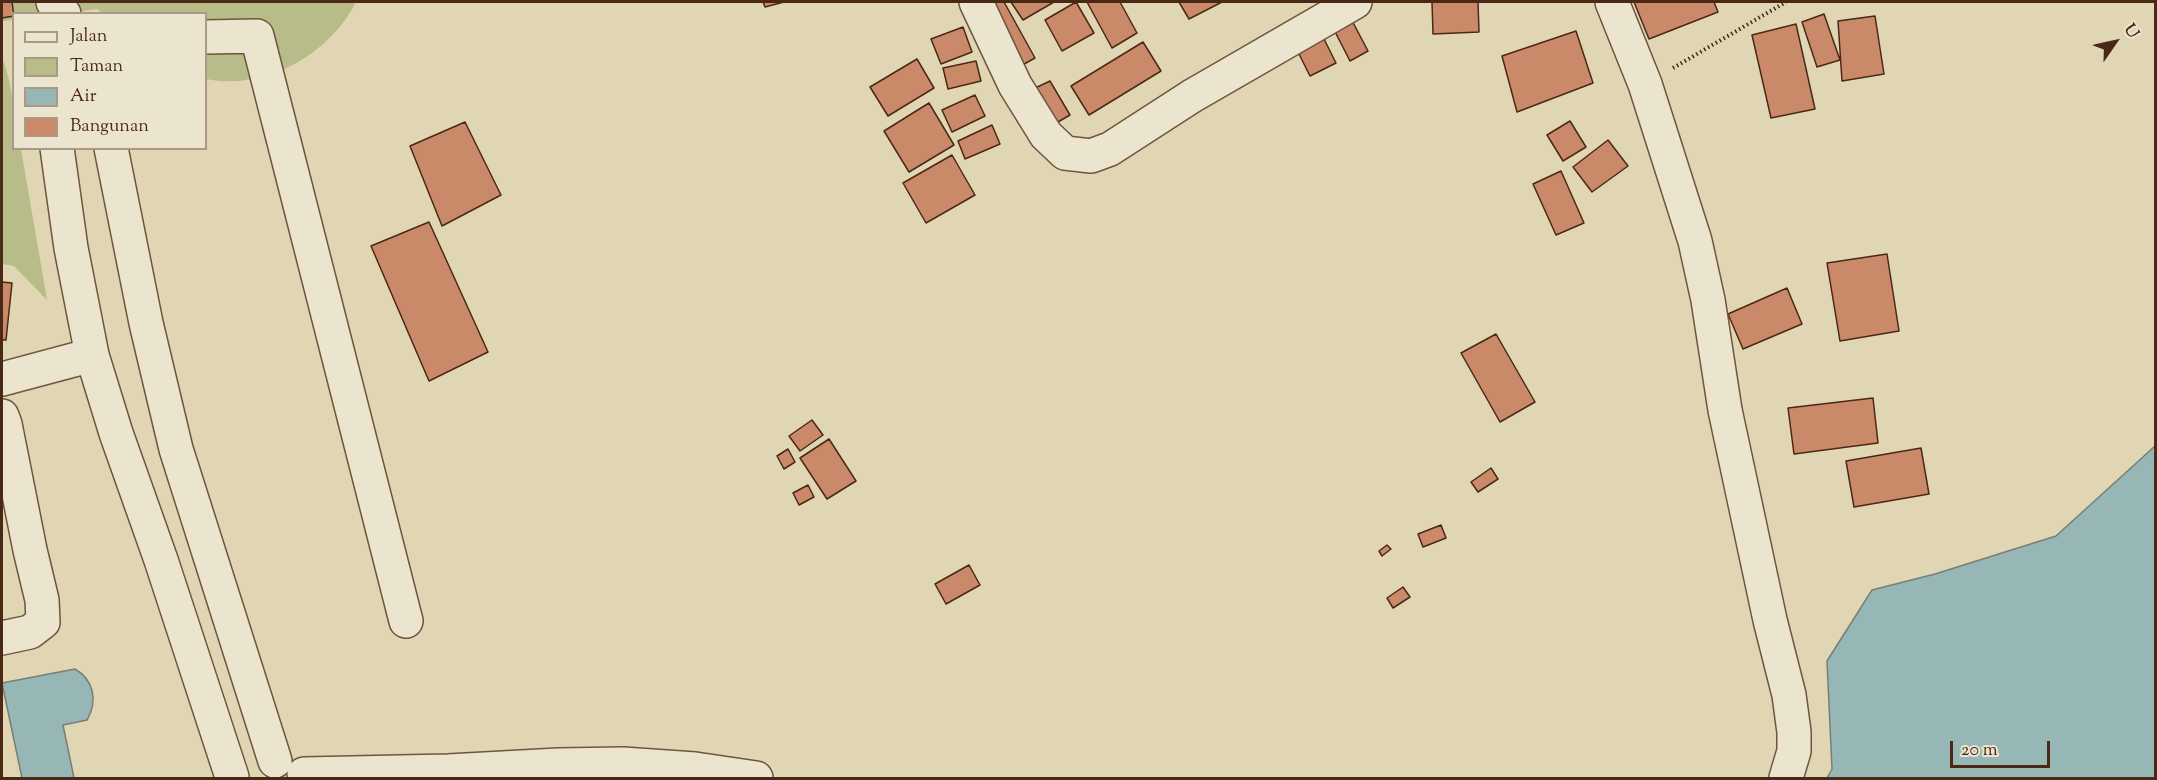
<!DOCTYPE html>
<html>
<head>
<meta charset="utf-8">
<style>
	body { margin:0 }
	#map { position:relative; width:2157px; height:780px; overflow:hidden; background:#e0d6b3; font-family:"Sorts Mill Goudy",serif }
	canvas { display:block }
	.frame { position:absolute; inset:0; border:3px solid #4a2816; pointer-events:none }
	.legend { position:absolute; left:12px; top:12px; width:195px; height:138px; box-sizing:border-box; background:#ebe4ce; border:2px solid #ab9984; margin:0; padding:8px 10px; list-style:none; font-size:18px; color:#4a2816 }
	.legend li { display:flex; align-items:center; gap:12px; height:30px }
	.legend b { width:30px; border:2px solid #ab9984 }
	.north { position:absolute; left:2085px; top:12px; width:60px; height:60px; -webkit-text-stroke:4px #ebe4ce; paint-order:stroke; rotate:56deg; font-size:16px; font-weight:700; line-height:24px; text-align:center; color:#4a2816 }
	.north::after { content:''; display:block; margin:auto; width:21px; height:27px; background:#4a2816; clip-path:polygon(50% 0,100% 100%,50% 72%,0 100%) }
	.scale { position:absolute; left:1950px; top:741px; width:100px; height:27px; box-sizing:border-box; border:3px solid #4a2816; border-top:0; padding-left:8px; font-size:18px; line-height:21px; white-space:nowrap; color:#4a2816; -webkit-text-stroke:4px #ebe4ce; paint-order:stroke }
</style>
</head>
<body>
<div id="map">
<canvas width="2157" height="780"></canvas>
<div class="frame"></div>
<ul class="legend">
<li><b style="height:8px;background:#ebe4ce"></b>Jalan</li>
<li><b style="height:16px;background:#b7bc89"></b>Taman</li>
<li><b style="height:16px;background:#96b7b5"></b>Air</li>
<li><b style="height:16px;background:#ca8a6a"></b>Bangunan</li>
</ul>
<div class="north">U</div>
<div class="scale">20 m</div>
</div>
<script>
const ctx = document.querySelector('canvas').getContext('2d');
ctx.lineJoin = 'round';
function fill(path, color) { ctx.fillStyle = color; ctx.fill(path, 'evenodd'); }
function trace(path, color, width, dash) { ctx.strokeStyle = color; ctx.lineWidth = width; ctx.lineCap = dash ? 'butt' : 'round'; ctx.setLineDash(dash || []); ctx.stroke(path); }
fill(new Path2D(`
	M2 2H356C329 55 265 91 206 79V14H102L98 9 61 14H14L13 20 2 21Z
	M2 58C14 86 14 118 14 148L21 149 47 300 14 266 2 264Z`), '#b7bc89');
const water = new Path2D(`
	M2155 446V778H1827L1832 769 1827 661 1872 590 1935 574 2056 536Z
	M75 669C94 680 98 701 87 720L63 725 74 778H22L2 683Z`);
fill(water, '#96b7b5');
trace(water, '#787e75', 1.5);
const building = new Path2D(`
	M2 2H12L14 16 2 18Z
	M763 2H784L765 7Z
	M981 2H1004L1035 58 1017 68Z
	M1011 2H1054L1023 20Z
	M1076 2 1094 33 1062 51 1045 20Z
	M1087 2H1120L1137 33 1112 48Z
	M1179 2H1222L1189 19Z
	M1432 2H1478L1479 32 1433 34Z
	M1634 2H1714L1718 12 1649 39Z
	M1348 13 1368 51 1350 61 1330 22Z
	M1824 14 1840 60 1817 67 1802 22Z
	M1875 16 1884 74 1842 81 1838 21Z
	M1796 24 1815 109 1771 118 1752 35Z
	M963 27 972 52 941 64 931 39Z
	M1576 31 1593 83 1517 112 1502 56Z
	M1321 33 1336 63 1310 76 1295 46Z
	M1143 42 1161 71 1089 115 1071 86Z
	M917 59 934 88 888 116 870 87Z
	M976 61 981 81 948 89 943 68Z
	M1050 81 1070 115 1051 126 1031 90Z
	M975 95 985 116 952 132 942 110Z
	M929 103 954 145 909 172 884 131Z
	M1570 121 1586 147 1563 161 1547 135Z
	M465 122 501 195 442 226 410 146Z
	M992 125 1000 144 965 159 958 141Z
	M1608 140 1628 166 1592 192 1573 167Z
	M952 155 975 195 926 223 903 183Z
	M1561 171 1584 223 1556 235 1533 184Z
	M429 222 488 352 429 381 371 246Z
	M1887 254 1899 331 1840 341 1827 263Z
	M2 282 12 283 6 340H2Z
	M1787 288 1802 324 1743 349 1728 314Z
	M1496 334 1535 402 1500 422 1461 353Z
	M1873 398 1878 443 1794 454 1788 408Z
	M812 420 823 435 800 451 789 436Z
	M829 439 856 481 827 499 800 458Z
	M1921 448 1929 494 1854 507 1846 461Z
	M788 449 795 462 784 469 777 456Z
	M1491 468 1498 479 1478 492 1471 482Z
	M808 485 814 497 799 505 793 493Z
	M1441 525 1446 538 1423 547 1418 534Z
	M1387 545 1391 549 1382 556 1379 551Z
	M969 565 980 585 946 604 935 584Z
	M1403 587 1410 597 1393 608 1387 598Z`);
fill(building, '#ca8a6a');
trace(building, '#4a2816', 1.5);
const minor = new Path2D(`
	M53 2 64 14
	M976 2 1015 85 1046 135 1065 153 1091 156 1110 149 1192 96 1355 2
	M1612 2 1645 84 1695 241 1708 300 1725 410 1770 620 1789 695 1794 732V751L1786 778
	M206 37 257 36 406 621
	M57 148 71 248 92 355 116 433 161 560 232 777
	M111 148 146 323 176 449 275 761
	M2 379 92 355
	M2 416 5 424 30 550 42 600 43 622 30 632 2 638
	M304 774 448 771 558 765 623 764 695 769 756 778`);
trace(minor, '#70543d', 36);
trace(new Path2D(`
	M1673 68 1786 2`), '#4a2816', 4, [1.5, 3]);
trace(minor, '#ebe4ce', 33);
</script>
</body>
</html>
